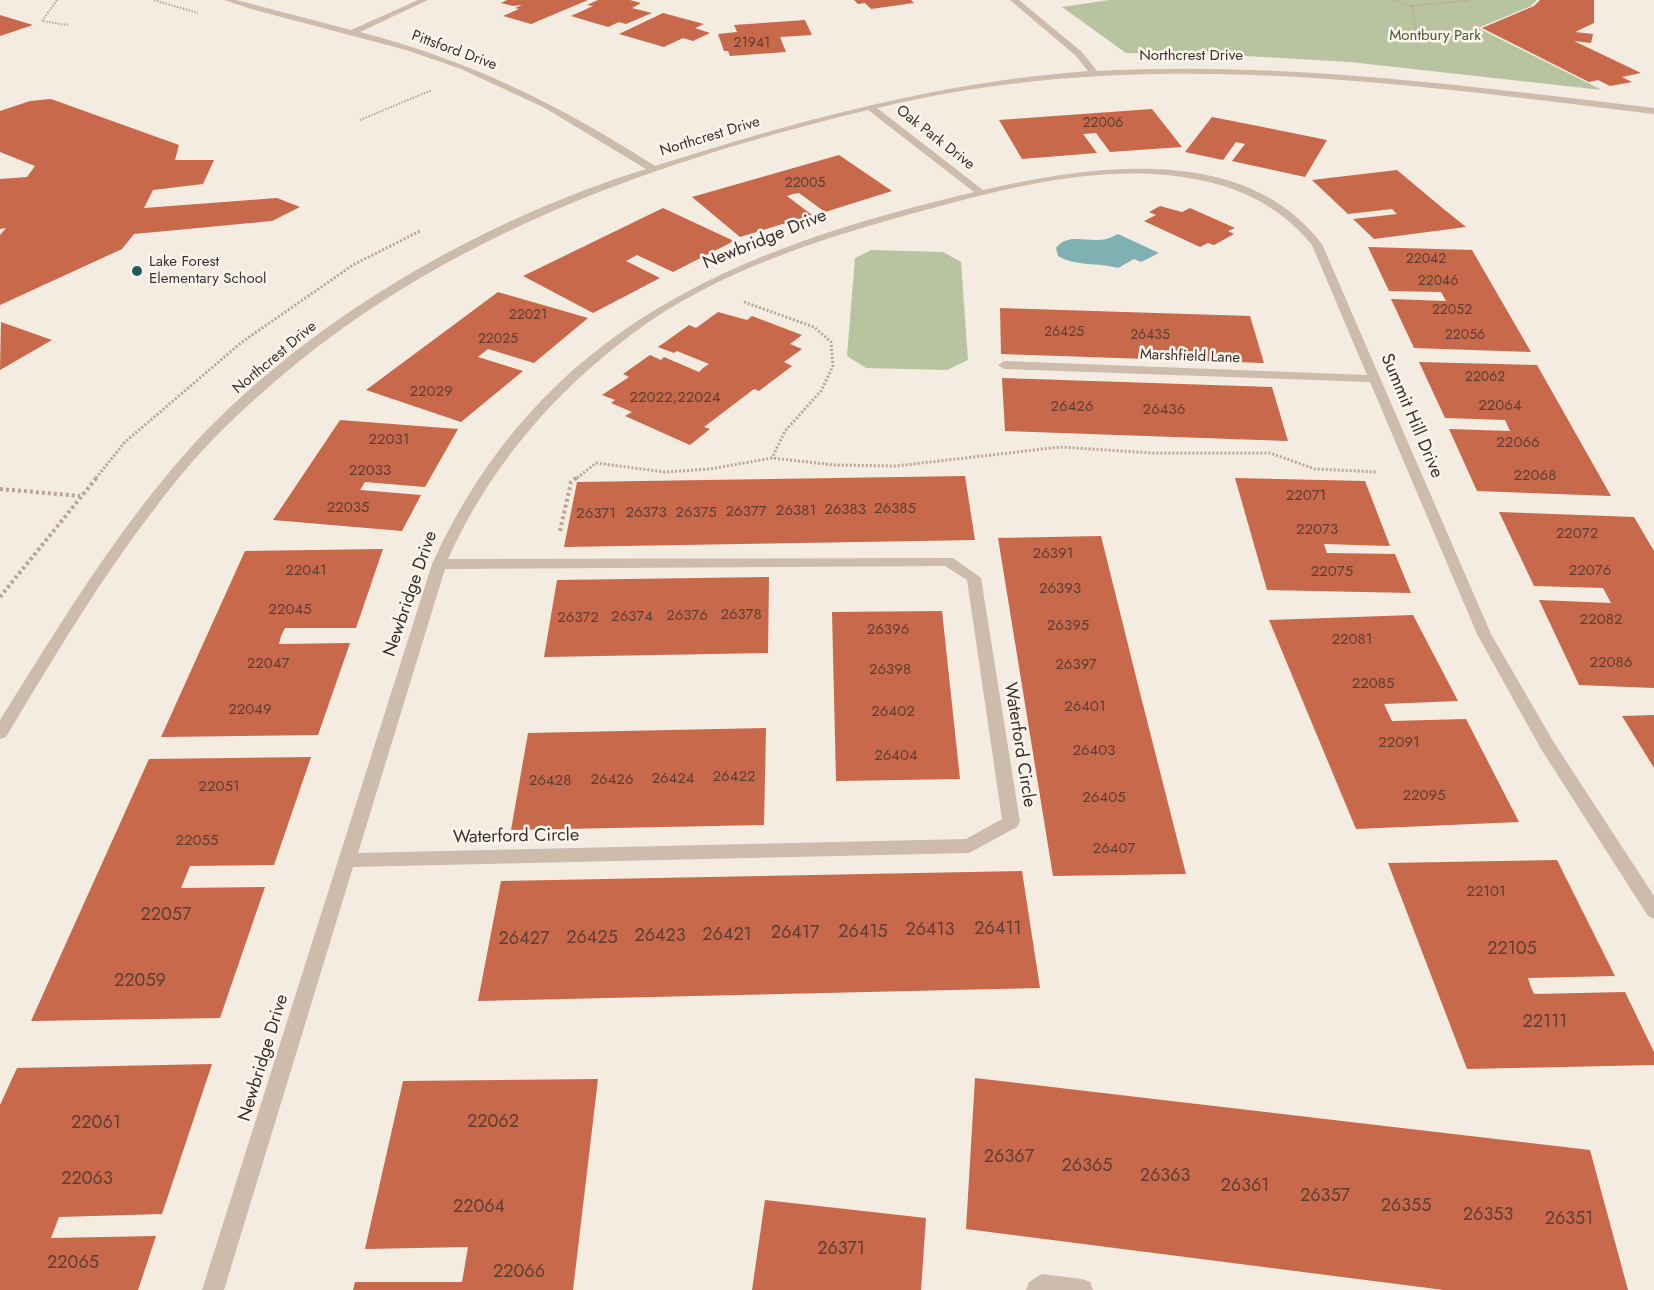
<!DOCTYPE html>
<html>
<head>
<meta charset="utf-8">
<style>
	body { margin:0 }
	canvas { display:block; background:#f4ebe1 }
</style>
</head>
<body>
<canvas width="1654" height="1290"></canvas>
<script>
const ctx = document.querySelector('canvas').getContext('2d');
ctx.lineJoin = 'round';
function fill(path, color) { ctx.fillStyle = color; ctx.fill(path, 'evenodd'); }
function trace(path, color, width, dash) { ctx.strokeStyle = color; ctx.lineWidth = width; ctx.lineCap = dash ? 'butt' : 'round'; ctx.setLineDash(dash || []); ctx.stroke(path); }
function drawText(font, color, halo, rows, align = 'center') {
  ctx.font = font + ' Jost,sans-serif'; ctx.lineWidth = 5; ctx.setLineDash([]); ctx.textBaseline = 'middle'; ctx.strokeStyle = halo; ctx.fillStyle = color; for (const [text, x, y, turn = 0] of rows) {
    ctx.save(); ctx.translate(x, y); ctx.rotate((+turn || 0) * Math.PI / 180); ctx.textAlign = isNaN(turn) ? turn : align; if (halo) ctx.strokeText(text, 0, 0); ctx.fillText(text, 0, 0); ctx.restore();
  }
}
fill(new Path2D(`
	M1109 0H1537L1531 6 1478 28 1602 90 1350 62 1246 56 1126 53 1062 7Z
	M871 250 943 252 961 262 968 360 947 370 866 368 847 356 855 258Z`), '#b8c4a0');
fill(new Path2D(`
	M1118 234 1159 253 1141 262 1134 259 1118 268C1097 262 1078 267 1058 256L1056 248C1067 234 1083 241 1099 240 1106 240 1112 237 1118 234Z`), '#7fb0b2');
fill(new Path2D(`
	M507 0H588L531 24 503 16 519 9 515 8 522 5 513 6 501 3Z
	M598 0H630L641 3 632 8 652 13 626 24 619 22 608 27 571 16 593 6 587 5Z
	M854 0H911L914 3 871 9 865 3 858 4Z
	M1540 0H1594V23L1575 32 1593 34 1591 43 1574 41 1641 73 1622 77 1632 82 1610 86 1598 80 1589 82 1482 28 1534 6Z
	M663 13 704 24 695 28 710 33 693 41 683 38 664 47 619 34Z
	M0 15 33 25 0 36Z
	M805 20 812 35 780 37 786 52 730 56 728 51H724L718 34 737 32 734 25Z
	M51 99 179 145 175 160H214L203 184 153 190 144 208 277 198 300 207 272 221 134 234 122 249 0 305V235L6 228 0 229V179L27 177 35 166 0 152V111L30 101Z
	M1152 109 1182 147 1110 152 1096 133 1083 134 1097 153 1022 159 999 120Z
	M1212 117 1253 125 1327 140 1305 177 1232 161 1245 144 1236 142 1223 160 1185 152Z
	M839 155 892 191 825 212 799 193 793 194 787 196 812 215 740 237 692 197Z
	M1397 170 1440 206 1466 227 1374 239 1353 219 1397 214 1392 209 1348 214 1312 180Z
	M1160 206 1182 212 1190 208 1235 228 1228 231 1234 234 1214 245 1208 243 1200 247 1144 221 1156 215 1149 212Z
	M663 208 734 241 673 272 637 255 626 261 660 278 593 313 523 276Z
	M1368 247 1472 250 1531 352 1414 348 1391 299 1446 301 1441 292 1389 291Z
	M498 292 588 318 534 363 488 349 478 357 523 371 461 422 366 390Z
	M1000 308 1250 316 1264 363 1001 354Z
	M718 312 747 320 752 316 802 335 790 344 802 349 784 362 792 366 759 391 754 389 704 427 710 429 690 445 625 416 632 412 611 403 615 400 602 395 629 377 623 374 650 355 661 360 664 357 699 372 703 368 709 364 677 351 674 353 658 347 689 325 696 328Z
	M1 322 52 340 0 370Z
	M1419 362 1537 365 1611 496 1477 491 1449 429 1510 431 1505 420 1445 418Z
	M1002 378 1272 387 1288 441 1005 431Z
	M340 420 458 429 425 487 365 482 360 490 421 495 402 531 273 520Z
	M965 476 975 540 564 547 577 482Z
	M1235 478 1365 481 1390 546 1324 544 1327 553 1395 554 1411 593 1267 590Z
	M1499 512 1634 517 1654 551V688L1579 685 1539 600 1611 603 1603 588 1534 586Z
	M1101 536 1138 685 1186 874 1053 876 998 538Z
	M383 549 356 628H285L281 636 279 644 350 643 318 735 161 737 245 551Z
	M769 577 768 653 544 657 557 580Z
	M942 611 960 779 836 781 832 612Z
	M1413 615 1458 701 1384 704 1392 721 1466 719 1519 822 1356 829 1269 620Z
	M1654 715V768L1622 716Z
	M766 728 764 825 511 830 528 733Z
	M311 757 274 865 190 866 181 888 265 887 220 1018 31 1021 149 759Z
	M1557 860 1615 976 1528 978 1531 987 1534 994 1625 992 1654 1052V1065L1467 1069 1388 863Z
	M1022 871 1040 988 478 1001 501 881Z
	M212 1064 162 1214 59 1217 51 1238 156 1236 138 1290H0V1105L17 1068Z
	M975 1078 1590 1150 1628 1290H1444L966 1229Z
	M598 1079 573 1290H353L355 1282H462L468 1247 365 1249 403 1081Z
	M765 1200 926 1218 921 1290H752Z`), '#c8694b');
trace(new Path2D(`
	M57 0 42 21 68 25
	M154 0 198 13
	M1393 0 1412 6 1470 0
	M1412 6 1419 51
	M360 120 432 90`), '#b9a596', 2, [1.5, 1.5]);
trace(new Path2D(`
	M744 302 814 327 831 342 833 366 821 391 785 431 772 458
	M96 478 125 442 242 342 353 265 420 231
	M577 478 596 463 665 472 710 469 772 458 834 465 896 466 1060 447 1153 453H1270L1315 469 1377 472`), '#b9a596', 3, [2, 2]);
trace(new Path2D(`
	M0 489 80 496
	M560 531 571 482 579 476
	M0 597 98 476`), '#b9a596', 4, [3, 3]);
fill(new Path2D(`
	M224 0H236L351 30 418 0H428L360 32C471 61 558 104 655 166 797 121 939 82 1088 71L1076 56 1010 0H1019L1082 52 1097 71C1283 61 1469 86 1654 108V114C1393 82 1137 45 877 108L983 190C1092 165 1245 142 1322 244L1491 634 1553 741 1654 896V919L1648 916 1541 749 1477 634 1370 382 1004 369 998 365 1004 361 1367 375 1312 245C1285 212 1251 192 1209 182 1117 160 1018 185 929 209 826 237 719 269 632 334 552 394 489 468 448 559L953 558 981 578 1020 822 1017 827 969 853 353 867 224 1290H202L432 564C541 327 735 249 974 192L868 110C657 161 454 232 285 373 253 400 221 429 193 461 120 546 63 642 6 737L0 739V720C57 629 113 536 184 455 301 323 479 221 646 169L545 108 461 69 406 50 251 9ZM945 566 967 580 1002 819 966 839 358 853 445 569Z
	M1042 1274 1082 1279 1090 1282 1093 1290H1026L1029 1282Z`), '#cdbbac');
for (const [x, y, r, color] of [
	[137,271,6,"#1f5a5e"]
]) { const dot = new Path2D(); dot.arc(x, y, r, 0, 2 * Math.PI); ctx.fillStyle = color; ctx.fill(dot); trace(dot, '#fbf5ee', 2); }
drawText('14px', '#5e3e33', null, [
	["21941",752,44],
	["22006",1103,124],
	["22005",805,184],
	["22042",1426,260],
	["22046",1438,282],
	["22052",1452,311],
	["22021",528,316],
	["26425",1064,333],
	["26435",1150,336],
	["22056",1465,336],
	["22025",498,340],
	["22062",1485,378]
]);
drawText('15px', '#4a5a2e', '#fbf5ee', [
	["Montbury Park",1435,36]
]);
drawText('15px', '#3b302b', '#fbf5ee', [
	["Pittsford Drive",454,51,20],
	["Northcrest Drive",1191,56],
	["Northcrest Drive",710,137,-17],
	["Oak Park Drive",935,138,38],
	["Marshfield Lane",1190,357,2],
	["Northcrest Drive",275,358,-40]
]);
drawText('15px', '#3b302b', '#fbf5ee', [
	["Lake Forest",149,262],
	["Elementary School",149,279]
], 'left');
drawText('15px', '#5e3e33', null, [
	["22029",431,392],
	["22022,22024",675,398],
	["22064",1500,406],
	["26426",1072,407],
	["26436",1164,410],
	["22031",389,440],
	["22066",1518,443],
	["22033",370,471],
	["22068",1535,476],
	["22071",1306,496],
	["22035",348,508],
	["26385",895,509],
	["26383",845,510],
	["26381",796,511],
	["26377",746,512],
	["26373",646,513],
	["26375",696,513],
	["26371",596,514],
	["22073",1317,530],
	["22072",1577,534],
	["26391",1053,554],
	["22041",306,571],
	["22076",1590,571],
	["22075",1332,572],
	["26393",1060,589],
	["22045",290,610],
	["26378",741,615],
	["26376",687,616],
	["26374",632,617],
	["26372",578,618],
	["22082",1601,620],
	["26395",1068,626],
	["26396",888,630],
	["22081",1352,640],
	["22086",1611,663],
	["22047",268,664],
	["26397",1076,665],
	["26398",890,670],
	["22085",1373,684],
	["26401",1085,707],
	["22049",250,710],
	["26402",893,712],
	["22091",1399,743],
	["26403",1094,751],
	["26404",896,756],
	["26422",734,777],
	["26424",673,779],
	["26426",612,780],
	["26428",550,781],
	["22051",219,787],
	["22095",1424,796],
	["26405",1104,798],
	["22055",197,841],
	["26407",1114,849],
	["22101",1486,892]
]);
drawText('18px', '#3b302b', '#fbf5ee', [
	["Newbridge Drive",765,240,-22],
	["Summit Hill Drive",1411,416,67],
	["Newbridge Drive",411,594,-71],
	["Waterford Circle",1019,745,81],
	["Waterford Circle",516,837,-1],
	["Newbridge Drive",264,1058,-73]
]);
drawText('18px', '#5e3e33', null, [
	["22057",166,916],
	["26411",998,930],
	["26413",930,931],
	["26415",863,933],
	["26417",795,934],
	["26421",727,936],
	["26423",660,937],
	["26425",592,939],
	["26427",524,940],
	["22105",1512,950],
	["22059",140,982],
	["22111",1545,1023],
	["22062",493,1123],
	["22061",96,1124],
	["26367",1009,1158],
	["26365",1087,1167],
	["26363",1165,1177],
	["22063",87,1180],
	["26361",1245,1187],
	["26357",1325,1197],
	["26355",1406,1207],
	["22064",479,1208],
	["26353",1488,1216],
	["26351",1569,1220],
	["26371",841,1250],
	["22065",73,1264],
	["22066",519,1273]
]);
</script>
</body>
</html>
